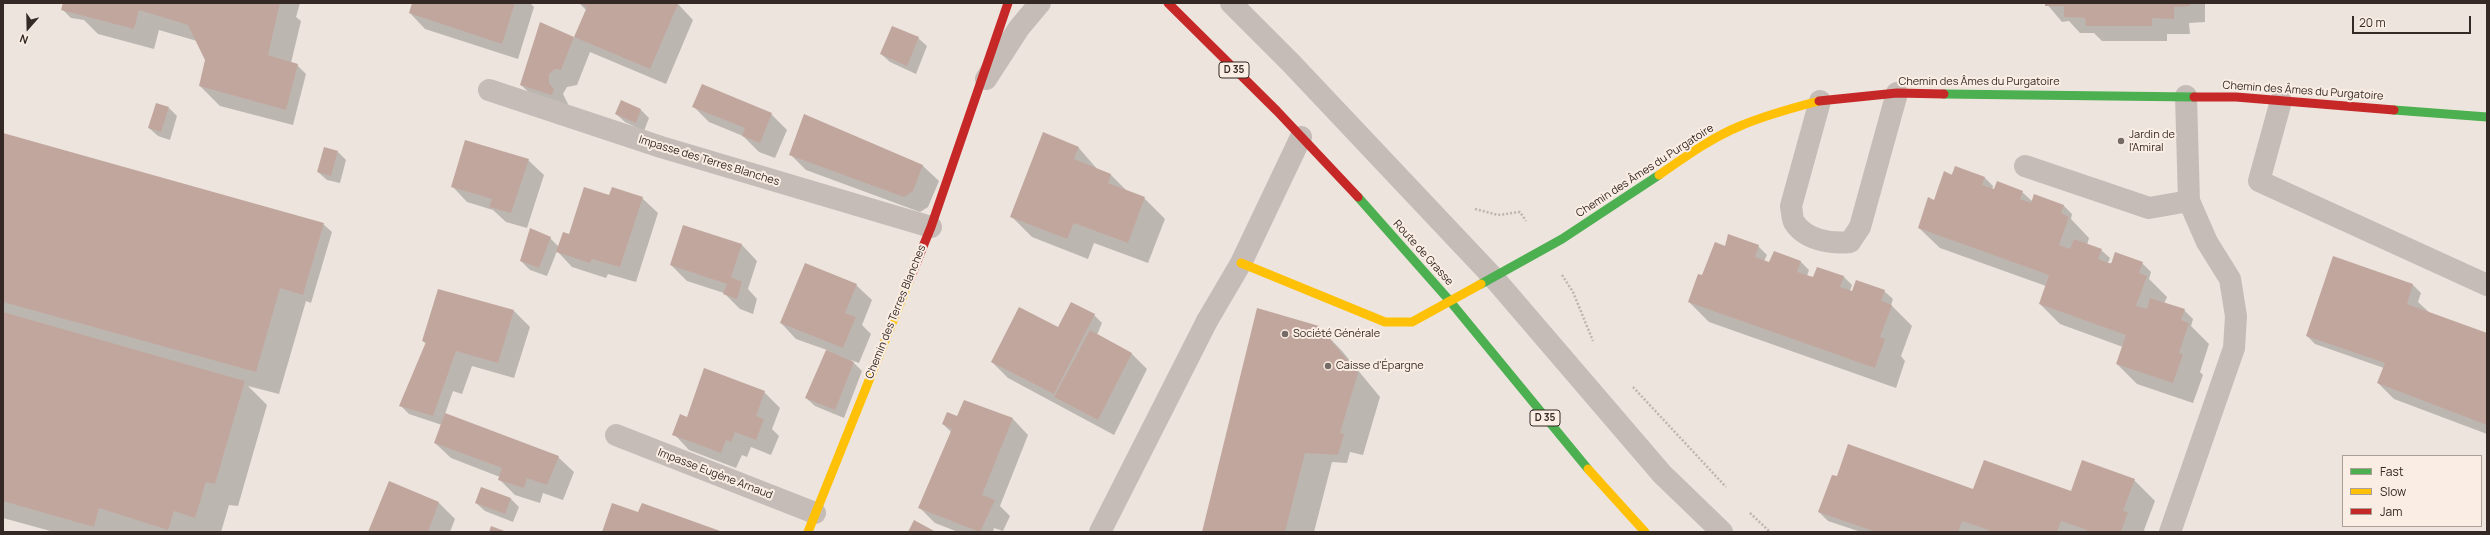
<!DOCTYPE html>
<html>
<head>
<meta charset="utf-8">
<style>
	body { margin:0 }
	#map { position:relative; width:2490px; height:535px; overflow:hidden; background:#ece4dd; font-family:Manrope,sans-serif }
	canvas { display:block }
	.frame { position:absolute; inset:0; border:4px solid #352925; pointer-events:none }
	.legend { position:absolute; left:2342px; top:455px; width:140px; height:72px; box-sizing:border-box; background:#faeee4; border:1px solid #ab9f98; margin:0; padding:5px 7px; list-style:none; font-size:12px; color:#352925 }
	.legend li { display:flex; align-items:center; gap:8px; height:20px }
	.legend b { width:20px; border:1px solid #ab9f98 }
	.north { position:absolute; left:8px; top:8px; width:40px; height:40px; -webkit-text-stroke:3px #faeee4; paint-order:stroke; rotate:200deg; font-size:11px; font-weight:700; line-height:16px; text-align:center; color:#352925 }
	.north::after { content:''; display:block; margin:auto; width:14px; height:18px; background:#352925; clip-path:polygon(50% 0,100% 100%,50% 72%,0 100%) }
	.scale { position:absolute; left:2352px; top:16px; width:119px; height:18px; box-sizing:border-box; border:2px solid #352925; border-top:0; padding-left:5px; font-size:12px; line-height:14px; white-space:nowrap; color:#352925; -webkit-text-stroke:3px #faeee4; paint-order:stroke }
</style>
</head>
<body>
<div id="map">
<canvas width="2490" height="535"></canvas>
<div class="frame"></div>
<ul class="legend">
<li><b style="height:5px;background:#4caf50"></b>Fast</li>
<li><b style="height:5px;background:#ffc107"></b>Slow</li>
<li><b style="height:5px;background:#c62828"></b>Jam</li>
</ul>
<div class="north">N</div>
<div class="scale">20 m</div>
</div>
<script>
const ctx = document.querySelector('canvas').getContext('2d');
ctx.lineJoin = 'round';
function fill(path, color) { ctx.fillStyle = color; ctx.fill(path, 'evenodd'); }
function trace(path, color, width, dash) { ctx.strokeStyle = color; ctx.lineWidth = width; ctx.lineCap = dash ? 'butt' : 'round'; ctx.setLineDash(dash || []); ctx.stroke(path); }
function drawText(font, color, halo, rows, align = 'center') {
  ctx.font = font + ' Manrope,sans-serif'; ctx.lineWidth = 4; ctx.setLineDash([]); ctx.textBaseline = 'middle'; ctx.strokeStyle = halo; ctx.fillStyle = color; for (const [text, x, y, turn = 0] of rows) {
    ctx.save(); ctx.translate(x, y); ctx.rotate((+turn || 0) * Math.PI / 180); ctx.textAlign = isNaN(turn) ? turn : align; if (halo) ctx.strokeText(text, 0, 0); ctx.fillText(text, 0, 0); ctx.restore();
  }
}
fill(new Path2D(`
	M64 3H300L296 17 301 21 291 63 297 65 306 74 293 125 220 106 200 86 206 60 197 41 159 30 154 49 98 34 84 20 71 18 62 9Z
	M413 3H530L534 7 518 59 425 29 410 13Z
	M579 3 678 4 693 20 666 84 590 52 577 85 567 87 563 94 569 106 537 100 521 85 541 23 574 38 587 11Z
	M2046 3H2205V22L2189 23 2190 34H2167V41H2102L2094 33H2080L2069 21 2062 22Z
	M918 38 927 46 916 74 890 62 881 54Z
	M694 107 771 114 787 130 775 158 759 152 743 136 709 122Z
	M169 108 177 116 170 140 158 136 149 128Z
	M640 109 649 118 644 131 625 122 616 114Z
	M805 116 923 166 939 181 928 207 920 212 806 170 790 154Z
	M3 135 323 224 332 232 311 303 306 301 279 394 248 386 267 405 238 506 229 505 221 532H54L3 518Z
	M1078 147 1098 170 1111 175 1128 192 1144 198 1165 219 1148 263 1094 243 1088 259 1032 237 1012 217Z
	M338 152 346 160 340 183 327 180 318 172Z
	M528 160 544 175 527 228 506 222 493 210 467 202 452 186Z
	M1956 167 1985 178 1993 186 1992 190 2022 192 2032 201 2035 195 2064 206 2072 214 2071 219 2089 238 2087 245 2101 250 2110 258 2108 263H2142L2151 272 2149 279 2167 297 2164 304 2184 310 2193 319 2191 326 2209 344 2200 372 2203 375 2193 403 2137 384 2117 364 2123 347 2060 324 2040 304 2046 286 1940 248 1919 228Z
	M610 196 642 198 658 213 636 282 608 274 606 278 572 267 557 251 547 276 530 270 521 261 550 238 559 247Z
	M684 227 742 245 757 261 748 289 757 299 753 314 740 309 724 293 687 281 671 265Z
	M1758 246 1767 255 1764 261 1770 263 1800 261 1809 270 1807 276 1814 278 1843 276 1852 285 1850 291H1884L1893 299 1891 305 1912 326 1901 356 1905 361 1896 388 1709 322 1689 302 1702 277 1725 247Z
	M2334 258 2413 285 2421 293 2418 302 2431 314 2487 334V434L2394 399 2378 383 2384 368 2315 344 2307 336Z
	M856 285 872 300 862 325 871 334 859 363 851 360 862 371 844 418 815 406 806 398 827 350 796 339 781 323Z
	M439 290 514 311 530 327 514 378 472 366 462 394 453 391 445 414 558 457 574 472 563 500 543 493 540 503 515 495 499 479 500 477 451 458 435 443 442 425 409 414 400 405 426 344 423 341Z
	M1094 315 1102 323 1097 335 1132 354 1147 369 1114 435 1008 378 992 362 1059 329Z
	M1319 327 1342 351 1380 397 1363 455 1350 452 1347 463 1332 462 1314 532H1203Z
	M764 392 780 408 772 429 779 436 771 455 751 447 747 457 742 455 736 468 689 450 674 434Z
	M958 417 1013 419 1028 435 1000 506 1010 516 1003 531 994 528 993 532H958L935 523 920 508 951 432 943 424Z
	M2134 480 2155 501 2144 530 2146 532H1861L1828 521 1819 512 1974 490 2072 492Z
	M389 482 439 503 455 519 450 532H370Z
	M510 498 519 507 513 522 485 511 476 503Z`), '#0003');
fill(new Path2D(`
	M63 3H280L268 55 298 64 286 110 199 86 205 60 188 25 139 10 134 29 61 10Z
	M412 3H515L502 44 409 13Z
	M579 3H677L678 4 650 69 574 37 587 7Z
	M2045 3H2190V6L2174 7V19L2152 18V26H2086L2085 18 2064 17V6H2045Z
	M540 22 574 37 561 70 555 69 549 74V83L554 89 552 95 520 85Z
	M892 26 919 37 907 66 880 54Z
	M702 84 772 113 760 143 742 136 745 128 692 107Z
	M621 100 641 109 636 123 615 114Z
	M156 103 169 107 161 132 148 128Z
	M804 114 923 165 913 191 904 197 789 155Z
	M1043 132 1079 147 1074 159 1111 174 1108 183 1145 197 1128 243 1074 223 1067 239 1010 217Z
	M3 133 324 223 303 295 280 288 256 372 3 302Z
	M465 140 529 159 511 213 489 207 492 199 451 187Z
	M324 147 338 151 331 176 317 172Z
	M1955 166 1985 177 1982 185 1994 189 1997 181 2023 191 2020 199 2031 203 2034 194 2064 205 2061 213 2069 217 2059 245 2070 249 2074 239 2102 249 2098 259 2111 264 2115 252 2143 262 2139 273 2147 276 2136 306 2147 309 2150 298 2185 309 2181 320 2189 323 2179 353 2183 354 2173 383 2116 364 2126 335 2039 304 2049 275 1918 228 1928 197 1934 200 1944 171 1952 175Z
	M584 187 609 195 612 187 643 197 620 267 592 259 590 263 556 252 563 232 569 234Z
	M683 225 742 244 731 277 742 282 737 299 723 294 727 284 670 265Z
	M530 228 551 237 539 268 520 261Z
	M1728 234 1759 245 1755 257 1769 262 1774 251 1801 261 1797 272 1813 277 1817 267 1844 276 1840 287 1852 291 1856 280 1885 290 1881 301 1892 305 1880 337 1885 339 1875 368 1688 302 1698 274 1702 275 1715 242 1725 246Z
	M2333 256 2413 284 2407 304 2487 333V425L2377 383 2385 363 2306 336Z
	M805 263 857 284 845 313 856 317 843 348 780 323Z
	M438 289 514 310 498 363 456 351 433 416 399 406 426 342 422 341Z
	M1071 302 1095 314 1054 394 991 362 1019 307 1058 327Z
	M1257 308 1319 326 1358 373 1340 433 1344 434 1338 455 1305 453 1285 532H1202Z
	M3 312 245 381 215 484 206 482 195 518 174 511 168 530 99 508 94 527 3 501Z
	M1090 330 1132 353 1098 420 1054 397Z
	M826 350 854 362 835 410 805 398Z
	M704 368 765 391 756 416 764 419 756 440 735 432 731 442 726 440 721 453 672 435 680 414 687 417Z
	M964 400 1013 418 982 495 995 500 980 532 918 508 952 429 942 424 947 412 957 416Z
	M445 413 559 456 547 485 527 478 524 488 498 480 502 468 434 443Z
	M1848 444 1973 489 1984 460 2071 491 2082 460 2135 479 2123 511 2128 512 2121 532H2086L2087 530 2061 521 2057 532H1988L1989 530 1962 521 1958 532H1876L1818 512 1832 475 1837 476Z
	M389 481 439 502 428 532H368Z
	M481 487 511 498 505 514 475 503Z
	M612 503 638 512 642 503 723 532H602Z
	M914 520 936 532H908Z
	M491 526 507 532H489Z`), '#c1a69e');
trace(new Path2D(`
	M1475 209 1498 215 1520 212 1526 221
	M1562 275 1573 292 1593 341
	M1633 387 1726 487
	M1750 513 1770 532`), '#beb5af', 2.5, [2, 2]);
trace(new Path2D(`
	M1231 3 1290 62 1493 277 1662 474 1722 532
	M1820 101 1791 206C1792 211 1792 218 1794 222 1805 240 1831 244 1850 242L1860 227 1897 93
	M2281 101 2259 181 2487 285
	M2025 166 2149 208 2189 201
	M1100 532 1207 321
	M2170 532 2234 348 2236 316 2230 279 2207 242 2189 201 2186 96`), '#c5bcb7', 22);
trace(new Path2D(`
	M986 79 1019 28 1040 3
	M489 90 661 147 931 227
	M1207 321 1241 263 1301 137
	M616 435 815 513`), '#c5bcb7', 22);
trace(new Path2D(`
	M1944 94 2194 97
	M2394 110 2487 117
	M1358 197 1449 300 1588 469
	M1481 284 1562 239 1659 175`), '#4caf50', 9);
trace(new Path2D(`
	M1659 175C1685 157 1711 138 1740 126 1766 115 1792 108 1819 101
	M1241 263 1385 322H1412L1481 284
	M1588 469 1645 532
	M808 532 909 281`), '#ffc107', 9);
trace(new Path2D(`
	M1168 3 1277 111 1358 197
	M2194 97H2236L2394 110
	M1819 101 1897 93 1944 94
	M909 281 931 227 1008 3`), '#c62828', 9);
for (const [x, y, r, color] of [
	[2121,141,4,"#756a65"],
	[1285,334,4,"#756a65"],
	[1328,366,4,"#756a65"]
]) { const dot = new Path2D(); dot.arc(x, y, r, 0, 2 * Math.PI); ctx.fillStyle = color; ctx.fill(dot); trace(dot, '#faeee4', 1.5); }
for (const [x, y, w] of [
	[1234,70,30],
	[1545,418,30]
]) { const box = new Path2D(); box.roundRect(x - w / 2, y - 8, w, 16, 3); ctx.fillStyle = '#faeee4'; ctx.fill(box); trace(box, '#352925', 1); }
drawText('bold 10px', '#352925', null, [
	["D 35",1234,70],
	["D 35",1545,418]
]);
drawText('11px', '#352925', '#faeee4', [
	["Chemin des Âmes du Purgatoire",1979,82],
	["Chemin des Âmes du Purgatoire",2303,91,4],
	["Impasse des Terres Blanches",709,161,17],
	["Chemin des Âmes du Purgatoire",1645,171,-33],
	["Route de Grasse",1423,253,48],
	["Chemin des Terres Blanches",896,312,-68],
	["Impasse Eugène Arnaud",715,474,21]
]);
drawText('11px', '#352925', '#faeee4', [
	["Jardin de",2129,135],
	["l'Amiral",2129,148],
	["Société Générale",1293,334],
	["Caisse d'Épargne",1336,366]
], 'left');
</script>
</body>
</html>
